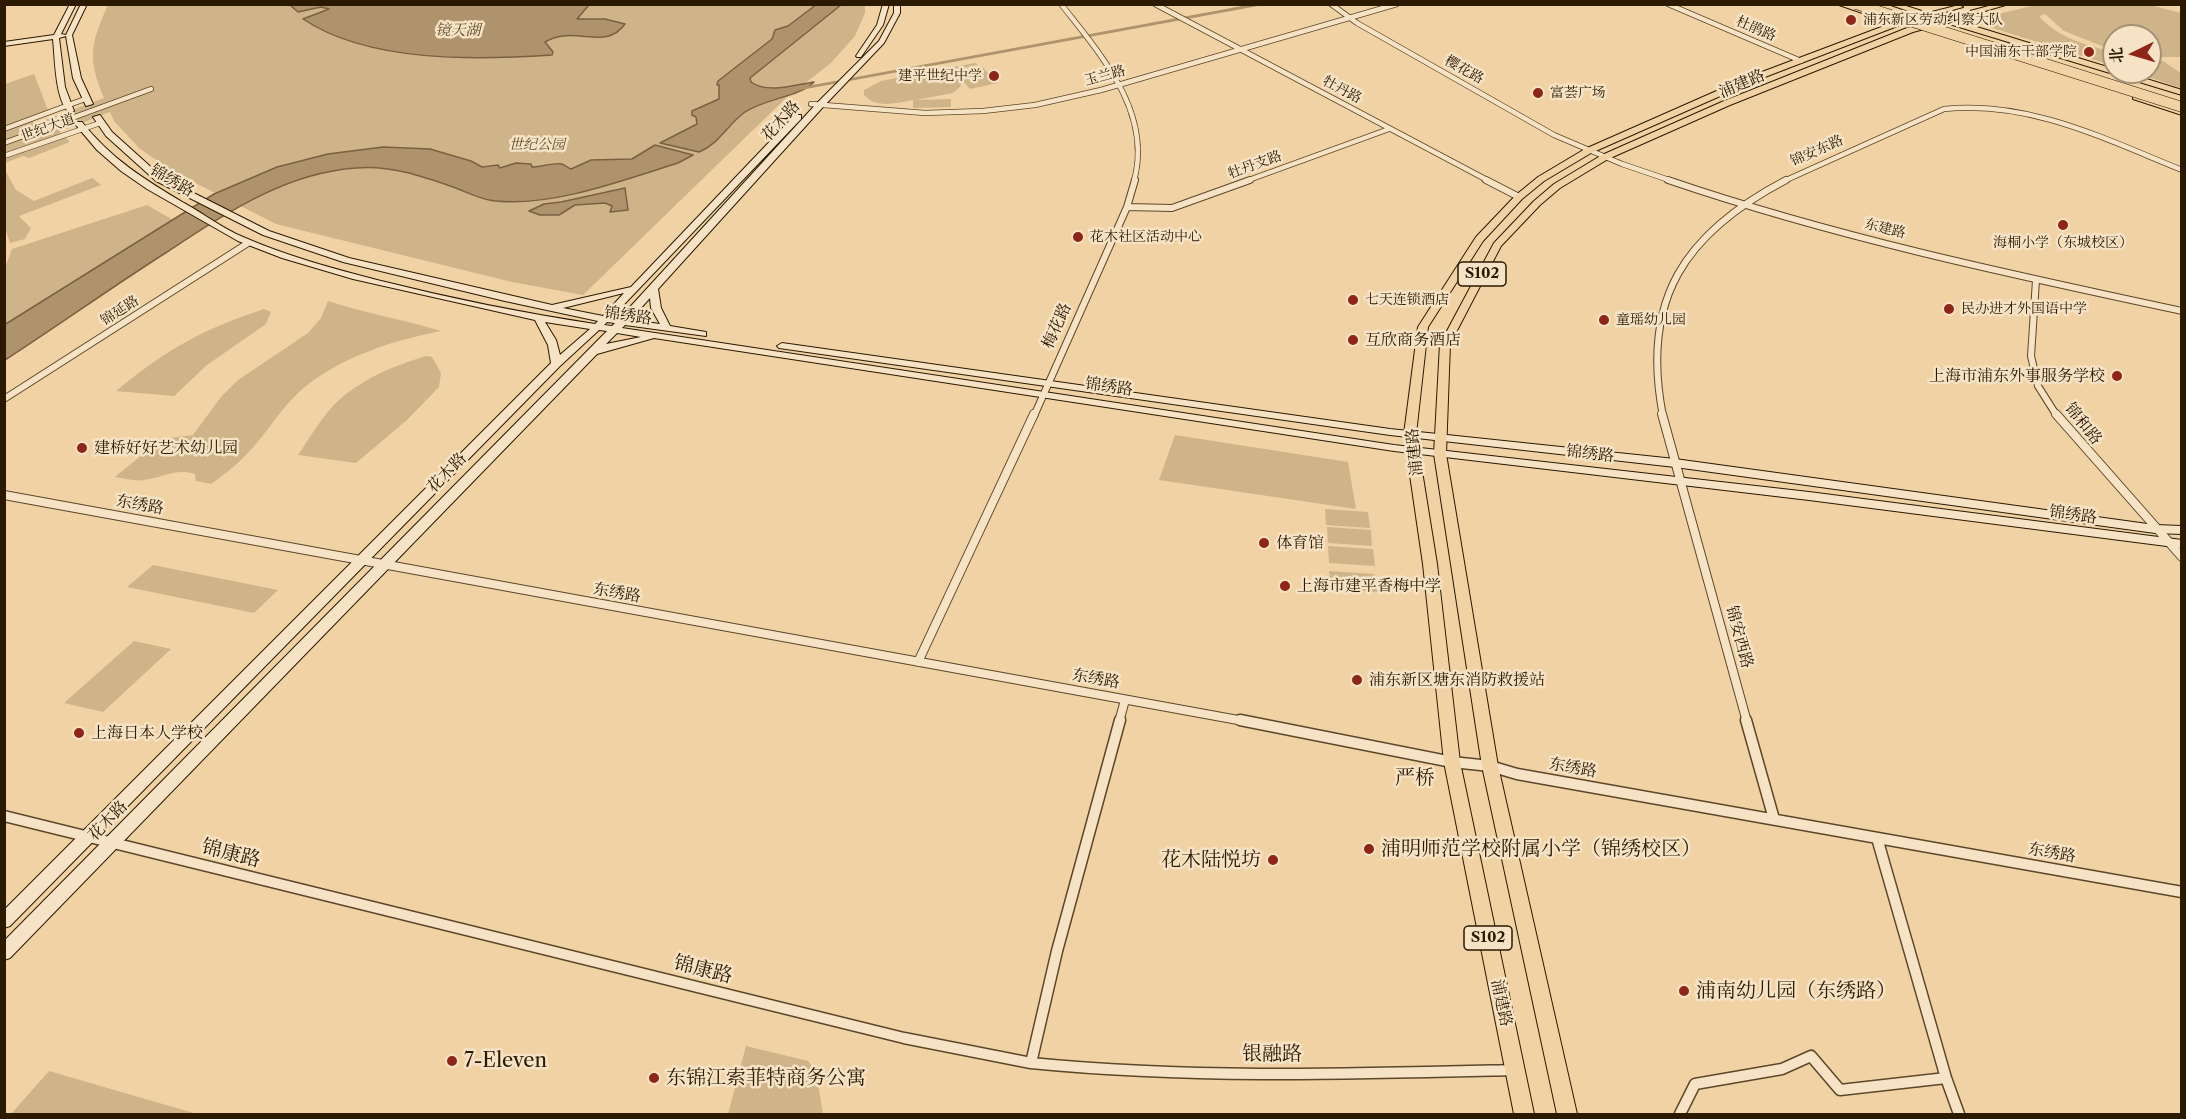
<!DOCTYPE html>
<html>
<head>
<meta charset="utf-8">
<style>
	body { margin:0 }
	#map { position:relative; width:2186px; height:1119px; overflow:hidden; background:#f1d2a5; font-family:"Libre Caslon Text","Noto Serif SC",serif }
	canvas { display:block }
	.frame { position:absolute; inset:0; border:6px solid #2b1900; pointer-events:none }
	.north { position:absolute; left:2102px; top:24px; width:60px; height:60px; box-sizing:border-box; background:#f6e2c4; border:2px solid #a59276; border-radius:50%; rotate:265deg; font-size:16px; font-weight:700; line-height:24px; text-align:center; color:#2b1900 }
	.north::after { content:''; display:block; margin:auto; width:21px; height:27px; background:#8f2418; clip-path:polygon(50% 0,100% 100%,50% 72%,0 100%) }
</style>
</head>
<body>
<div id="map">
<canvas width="2186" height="1119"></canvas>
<div class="frame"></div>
<div class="north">北</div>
</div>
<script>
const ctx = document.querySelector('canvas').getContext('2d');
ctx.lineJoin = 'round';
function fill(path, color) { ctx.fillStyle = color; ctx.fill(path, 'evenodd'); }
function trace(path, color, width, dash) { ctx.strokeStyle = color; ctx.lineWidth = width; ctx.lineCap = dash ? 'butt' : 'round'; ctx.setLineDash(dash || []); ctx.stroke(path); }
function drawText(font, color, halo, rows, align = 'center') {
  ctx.font = font + ' "Libre Caslon Text","Noto Serif SC",serif'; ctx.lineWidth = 5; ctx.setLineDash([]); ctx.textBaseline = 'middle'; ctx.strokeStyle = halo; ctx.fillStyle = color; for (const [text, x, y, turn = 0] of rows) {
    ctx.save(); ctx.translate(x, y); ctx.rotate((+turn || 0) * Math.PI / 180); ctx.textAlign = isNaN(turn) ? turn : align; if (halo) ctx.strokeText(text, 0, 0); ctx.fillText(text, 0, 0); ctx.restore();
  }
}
fill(new Path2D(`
	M108 5H865V13L855 36 831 63 786 98 583 295 512 282 276 224 172 171 139 148 114 121 110 112 59 132 62 134 5 154V130L30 121 37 123 104 98C87 59 91 42 108 5Z
	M2036 5H2150L2181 13V57H2150V36H2114V50L2107 48 2064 31 2045 14 2039 16C2056 37 2088 46 2114 52V66L1977 23 1981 18Z
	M2150 60 2163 61 2181 73V88L2133 72H2150Z
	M975 63 978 65 943 73 958 77 953 71 981 66 998 83 970 89 962 80 960 87 953 93 916 100 951 99V107L913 108V100C897 103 876 109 864 95V90L881 81Z
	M34 74 48 110 5 126V84Z
	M65 137 70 142 29 158 23 156 5 163 4 158Z
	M5 170 16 190 34 201 92 178 101 185 19 216 31 228 25 239 10 243 5 228Z
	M147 205 173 220 5 325V268L12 249Z
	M328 301C365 313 404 320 441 331 390 341 330 360 293 398 275 417 262 440 243 458 233 468 222 476 211 484L196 481 195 474C175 468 163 478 144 480 135 482 124 478 115 477L161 439 193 435 221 397 238 380 308 333 321 318Z
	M264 309 271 312 266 324 207 365 174 396 116 391C167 349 201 330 264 309Z
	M426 356 432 357 441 373 439 387 407 420 356 463 298 455C309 439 320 420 333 406 358 380 393 366 426 356Z
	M1175 435 1348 462 1356 509 1159 480Z
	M1325 509 1368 512 1370 528 1326 525Z
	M1327 527 1371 530 1372 546 1328 543Z
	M1328 546 1373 549 1375 566 1329 563Z
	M153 565 278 590 254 613 127 587Z
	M1329 571 1375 574 1377 592 1331 588Z
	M134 641 171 649 103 712 64 703Z
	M746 1046 808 1061 816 1071 823 1114H728Z
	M49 1071 197 1114H11Z`), '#cfb389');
const water = new Path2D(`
	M817 4 841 5 750 78 751 82C768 94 794 85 814 82 800 97 766 98 745 112 728 124 719 144 699 152L660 143 697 124 696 117 692 115V111L719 99V85H717L718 81 772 39 775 30 788 26Z
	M290 5H589L577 19H605L625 24C605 52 575 24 545 42L553 52 552 55C476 60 369 63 303 19L329 9 321 7 298 12Z
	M655 145 693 155 678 163C624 180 552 207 496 201 481 200 467 192 453 187 422 176 390 165 356 168 284 173 225 214 167 252 112 287 59 325 5 360L4 325 9 322 214 194 277 167 328 154 383 147 430 149 471 161 482 167 498 165 500 168 516 163 531 164 532 167C539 167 557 162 562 164 565 165 568 168 571 169L591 160 632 159Z
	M625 188 628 210 610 212 612 206 605 203 575 205 559 215H540L529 211 544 204 561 202Z`);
fill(water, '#ae936d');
trace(water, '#7a6241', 1.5);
fill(new Path2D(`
	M1253 4H1269L795 91 791 89Z`), '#ae936d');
const streetFar3 = new Path2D(`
	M1061 4C1100 54 1153 112 1134 181
	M1155 4 1489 181
	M1331 4 1357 23 1554 135 1622 164 1672 181
	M1668 4 1801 61
	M811 104 925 113 983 111 1035 105 1101 90 1397 4
	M4 129 85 99
	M4 143 151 89
	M4 156 100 123
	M1246 181 1389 129
	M1784 181 1944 109C2029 100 2105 139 2182 170`);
const streetFar2 = new Path2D(`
	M1486 180 1519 197
	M1668 180C1835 237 2009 274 2182 311
	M1127 207 1172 208 1250 180
	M2036 280 2031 356 2038 386 2057 416
	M4 399 248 243
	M1034 416 1127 207 1135 180
	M1663 416C1640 299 1685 233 1786 180`);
const streetFar1 = new Path2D(`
	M1662 414 1747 722
	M2056 414 2182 557
	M4 495 1249 722
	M918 662 1034 414
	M1119 722 1125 700`);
const street = new Path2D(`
	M1240 720 1452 762 1490 766 1517 774 2182 892
	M1746 720 1774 819
	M4 816 904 1038 1031 1063 1057 951 1120 720
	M1877 838 1946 1078 1959 1114
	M1031 1063C1192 1079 1353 1074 1515 1070
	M1680 1114 1695 1084 1782 1069 1811 1056 1840 1090 1946 1078`);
const secondary = new Path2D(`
	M70 4H76L61 34 66 35 81 4H87L72 35 81 78 93 104 86 106 73 78 66 36 59 38 65 87 74 111 70 113C55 103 55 57 53 39L4 46V42L54 35Z
	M883 4H889L883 25 861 57H857L856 56 877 25Z
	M894 4H900V13L884 43 823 107 658 289 661 308 670 326 706 332V336L625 325 622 328 1394 445 1809 492 2182 540V548L1809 500 1394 451 654 338 597 354 10 958 4 960V941L607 331 599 330 560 366 10 926 4 928V910L551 363 548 345 535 320 353 279 282 258 238 241 147 189 121 171 97 150 75 124 76 122H82C110 158 145 180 184 203 204 214 222 228 243 237 286 256 332 268 377 280 449 298 522 313 595 324L598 321 505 301 343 262 263 235 156 181 106 136 93 117 100 115 112 132 162 177 269 231 349 258 552 305 631 287 795 115H801V119L612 317 620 318 817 103 879 41 894 13ZM624 293 603 316 563 308ZM650 298 651 308 660 324 630 320ZM545 322 590 329 560 355 556 340ZM607 322 615 323 612 326 604 325ZM617 333 641 337 606 344Z
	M782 343 1390 429 1675 459 2155 525 2182 526V534L2155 533 1675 467 1390 435 779 348 777 346Z`);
const primary = new Path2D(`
	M1836 4H1848L1900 21 1920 15 1888 4H1900L1928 13 1959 5 1963 7 1900 25 1752 82 1591 153 1544 181 1522 199 1483 241 1428 327 1416 434 1437 564 1460 762 1534 1114H1514L1444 762 1423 564 1404 434 1418 327 1476 237 1516 195 1538 177 1585 149 1746 78 1892 23Z
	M1996 4H2009L1954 20 2114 69V72H2124L2182 90V95L1946 23 1913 32 1730 105 1608 159 1560 188 1540 205 1501 246 1450 344 1446 454 1498 766 1577 1114H1557L1482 766 1434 454 1440 344 1494 243 1534 201 1554 184 1602 155 1724 101 1907 28Z
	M2133 95 2182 110V115L2133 99Z`);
trace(streetFar3, '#5c4729', 6);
trace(streetFar2, '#5c4729', 8);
trace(streetFar1, '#5c4729', 10);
trace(street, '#5c4729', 13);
trace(secondary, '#2b1900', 2);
trace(primary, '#2b1900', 2);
trace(streetFar3, '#f6e2c4', 4.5);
trace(streetFar2, '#f6e2c4', 6);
trace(streetFar1, '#f6e2c4', 8);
trace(street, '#f6e2c4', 10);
fill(secondary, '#f6e2c4');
fill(primary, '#f1d2a5');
const highwayBridge = new Path2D(`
	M1856 4 2182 107`);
trace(highwayBridge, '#2b1900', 11, []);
trace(highwayBridge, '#f1d2a5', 10);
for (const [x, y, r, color] of [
	[1851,20,6,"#8f2418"],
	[2089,52,6,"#8f2418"],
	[994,76,6,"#8f2418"],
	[1538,93,6,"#8f2418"],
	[2063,225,6,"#8f2418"],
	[1078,237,6,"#8f2418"],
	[1353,300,6,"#8f2418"],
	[1949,309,6,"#8f2418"],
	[1604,320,6,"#8f2418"],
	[1353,340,6,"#8f2418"],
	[2117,376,6,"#8f2418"],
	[82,448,6,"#8f2418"],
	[1264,543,6,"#8f2418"],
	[1285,586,6,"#8f2418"],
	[1357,680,6,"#8f2418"],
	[79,733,6,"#8f2418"],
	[1369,849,6,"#8f2418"],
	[1273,860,6,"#8f2418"],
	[1684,991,6,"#8f2418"],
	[452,1061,6,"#8f2418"],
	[654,1078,6,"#8f2418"]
]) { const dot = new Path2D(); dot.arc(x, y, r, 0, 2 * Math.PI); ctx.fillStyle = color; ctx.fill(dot); trace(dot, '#f6e2c4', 2); }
drawText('14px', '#2b1900', '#f6e2c4', [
	["浦东新区劳动纠察大队",1863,20],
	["中国浦东干部学院",2077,52,"right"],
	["建平世纪中学",982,76,"right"],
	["富荟广场",1550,93],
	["花木社区活动中心",1090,237],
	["海桐小学（东城校区）",2063,243,"center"],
	["七天连锁酒店",1365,300],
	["民办进才外国语中学",1961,309],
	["童瑶幼儿园",1616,320]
], 'left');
drawText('14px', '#2b1900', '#f6e2c4', [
	["杜鹃路",1756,29,23],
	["樱花路",1464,70,29],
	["玉兰路",1105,76,-15],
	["牡丹路",1342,90,28],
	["世纪大道",48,128,-20],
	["锦安东路",1817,151,-24],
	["牡丹支路",1255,165,-20],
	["东建路",1885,229,14],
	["锦延路",120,311,-33]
]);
drawText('italic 14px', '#5c4729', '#f6e2c4', [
	["世纪公园",537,145]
]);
drawText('italic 15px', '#5f4a2c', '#f6e2c4', [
	["镜天湖",458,31]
]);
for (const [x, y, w] of [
	[1482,274,48],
	[1488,938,48]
]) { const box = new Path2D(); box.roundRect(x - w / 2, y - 12, w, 24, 4.5); ctx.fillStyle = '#f6e2c4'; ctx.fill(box); trace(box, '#2b1900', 1.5); }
drawText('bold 15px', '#2b1900', null, [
	["S102",1482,274],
	["S102",1488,938]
]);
drawText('16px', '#2b1900', '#f6e2c4', [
	["浦建路",1742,84,-23],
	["花木路",781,121,-48],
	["锦绣路",172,181,30],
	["锦绣路",628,316,8],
	["梅花路",1057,326,-66],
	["锦绣路",1109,387,8],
	["锦和路",2083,424,51],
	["浦建路",1415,452,-96],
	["锦绣路",1590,454,7],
	["花木路",447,473,-46],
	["东绣路",140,505,10],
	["锦绣路",2073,515,8],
	["东绣路",617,593,10],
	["锦安西路",1739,637,75],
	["东绣路",1096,679,10],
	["东绣路",1573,768,10],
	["花木路",108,821,-46],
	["东绣路",2052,853,10],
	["浦建路",1501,1003,78]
]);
drawText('16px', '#2b1900', '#f6e2c4', [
	["互欣商务酒店",1365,340],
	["上海市浦东外事服务学校",2105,376,"right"],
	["建桥好好艺术幼儿园",94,448],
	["体育馆",1276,543],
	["上海市建平香梅中学",1297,586],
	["浦东新区塘东消防救援站",1369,680],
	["上海日本人学校",91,733]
], 'left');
drawText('20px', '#2b1900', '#f6e2c4', [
	["严桥",1415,778]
]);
drawText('20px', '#2b1900', '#f6e2c4', [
	["浦明师范学校附属小学（锦绣校区）",1381,849],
	["花木陆悦坊",1261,860,"right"],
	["浦南幼儿园（东绣路）",1696,991],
	["7-Eleven",464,1061],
	["东锦江索菲特商务公寓",666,1078]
], 'left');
drawText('20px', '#2b1900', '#f6e2c4', [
	["锦康路",231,854,14],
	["锦康路",703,970,14],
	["银融路",1272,1054]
]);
</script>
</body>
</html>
